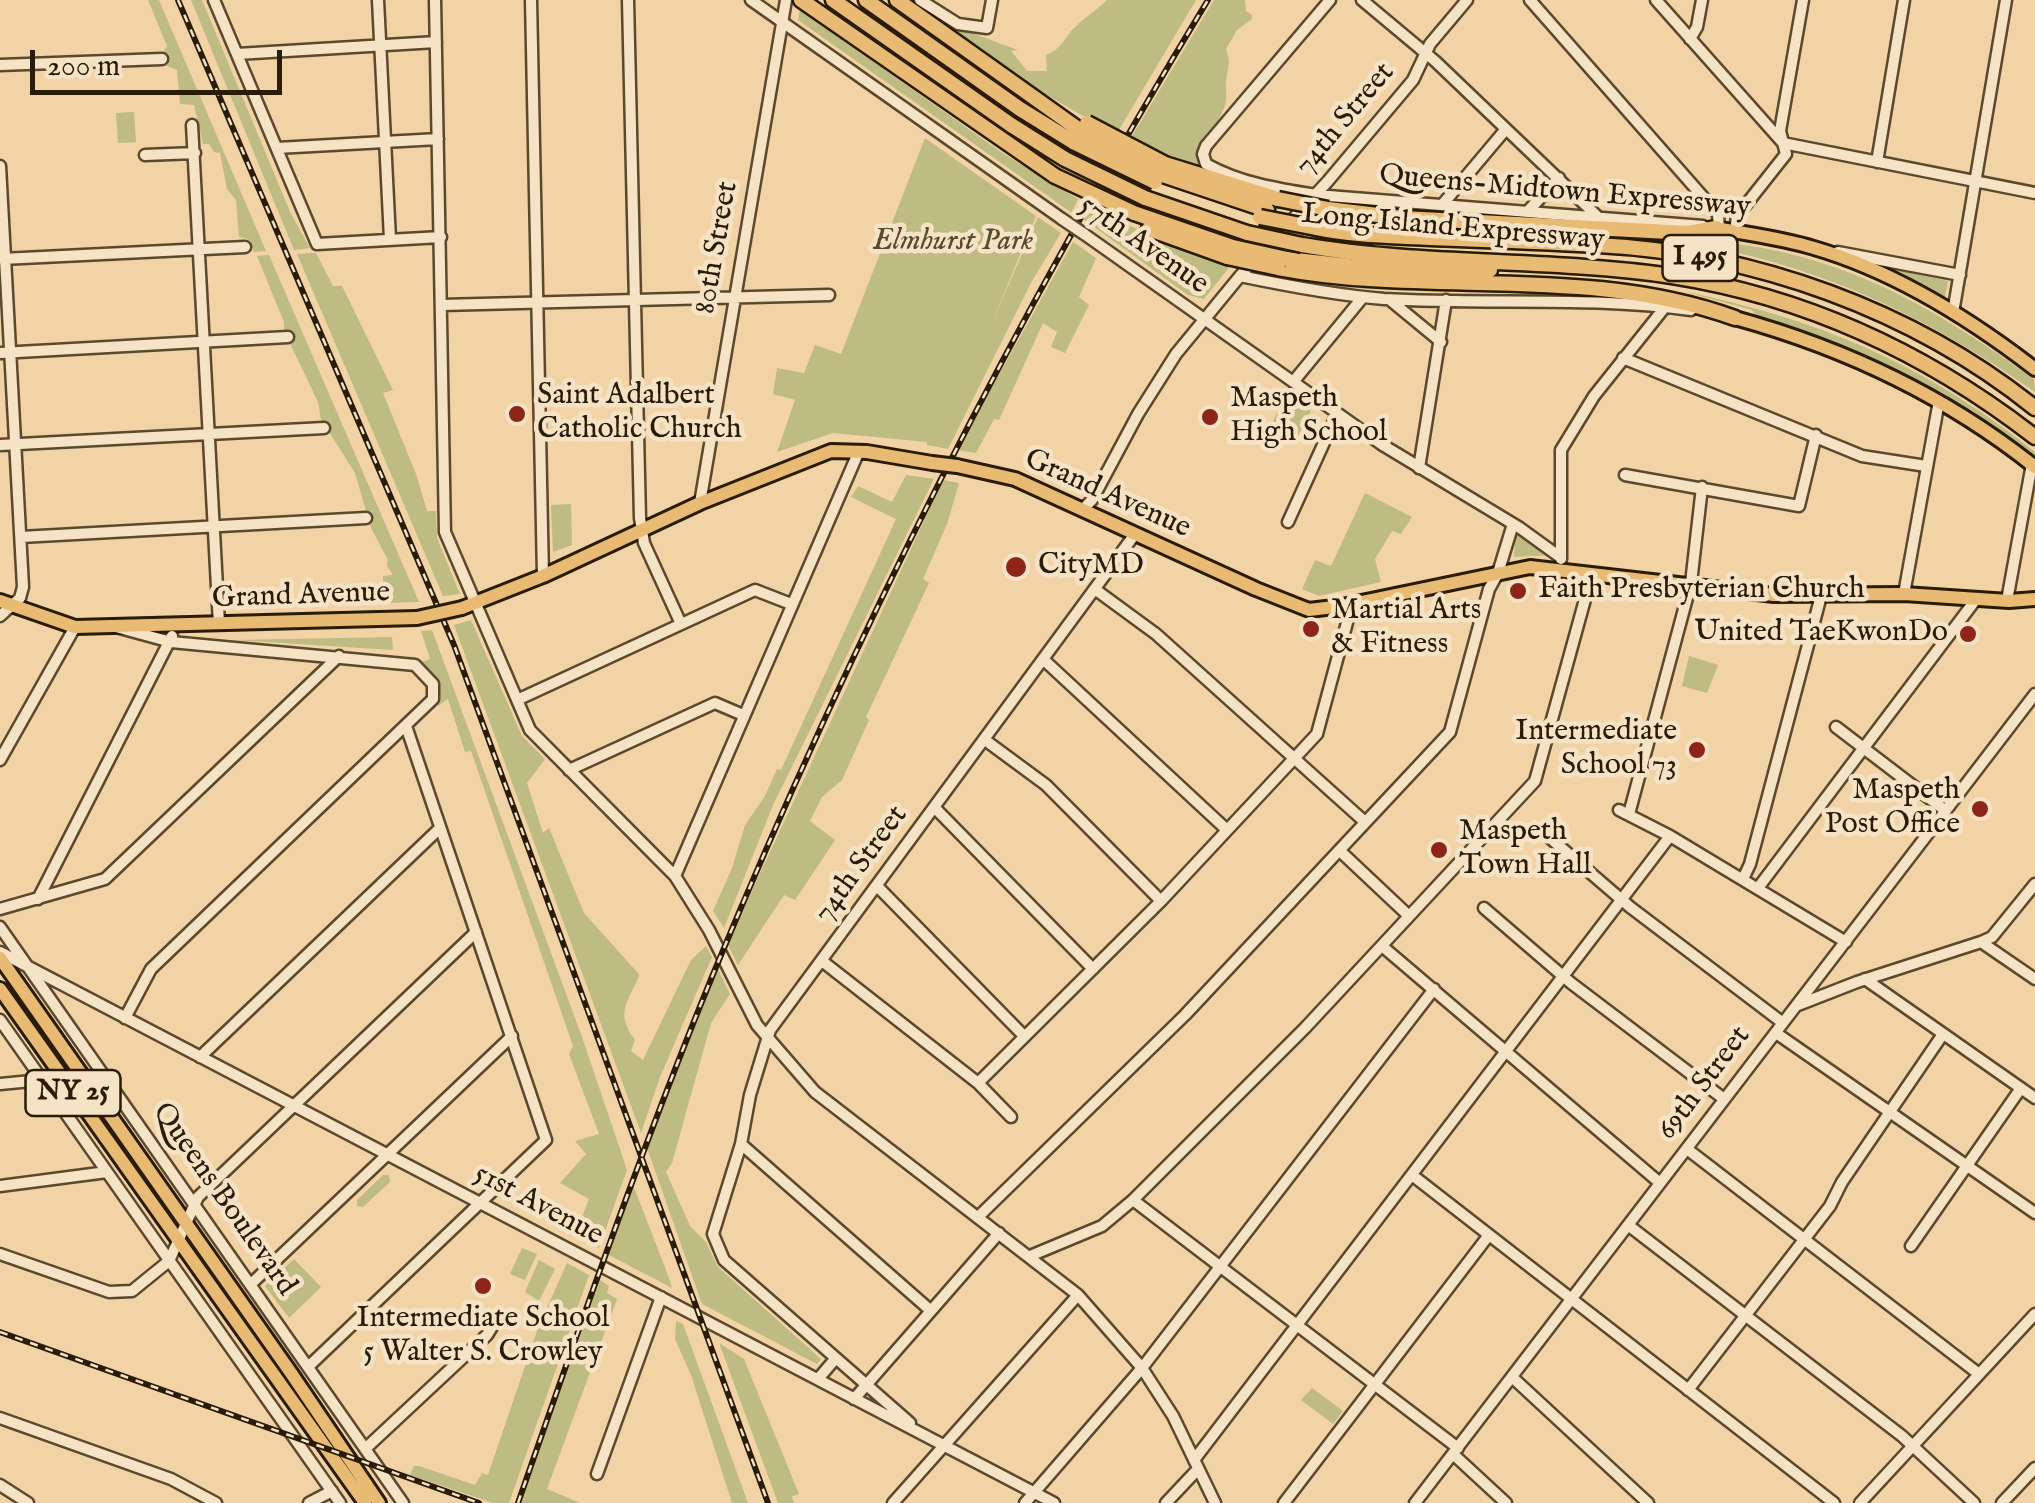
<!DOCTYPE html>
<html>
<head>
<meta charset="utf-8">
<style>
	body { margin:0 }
	#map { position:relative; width:2035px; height:1503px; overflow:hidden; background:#f1d3a6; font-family:"IM FELL English",serif }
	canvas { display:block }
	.scale { position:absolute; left:30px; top:50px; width:252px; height:45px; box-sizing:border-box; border:5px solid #2a1b05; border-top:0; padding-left:12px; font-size:30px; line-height:35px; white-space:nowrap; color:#2a1b05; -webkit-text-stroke:8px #f6e2c5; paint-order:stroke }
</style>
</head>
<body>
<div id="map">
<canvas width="2035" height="1503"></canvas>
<div class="scale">200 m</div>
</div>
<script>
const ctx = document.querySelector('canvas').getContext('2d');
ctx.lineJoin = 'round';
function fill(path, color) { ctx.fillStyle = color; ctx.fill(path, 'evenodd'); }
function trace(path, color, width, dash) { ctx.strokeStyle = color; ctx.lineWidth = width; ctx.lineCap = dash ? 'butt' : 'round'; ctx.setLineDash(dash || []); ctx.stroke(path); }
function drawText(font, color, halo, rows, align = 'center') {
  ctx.font = font + ' "IM FELL English",serif'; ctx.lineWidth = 9; ctx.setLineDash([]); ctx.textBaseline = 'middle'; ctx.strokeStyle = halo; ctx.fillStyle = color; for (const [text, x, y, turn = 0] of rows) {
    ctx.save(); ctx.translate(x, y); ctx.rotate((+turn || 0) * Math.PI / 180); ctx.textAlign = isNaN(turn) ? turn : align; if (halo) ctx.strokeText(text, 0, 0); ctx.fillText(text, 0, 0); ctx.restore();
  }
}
fill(new Path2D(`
	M148 0H159L266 251 254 252 248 239 239 237 236 200 227 189 220 153 214 152 209 144H203L194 105 180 104 177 70 167 66 164 50 167 46Z
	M191 0H202L291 214 310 248 294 250Z
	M1107 0H1196L1116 135 1033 87 939 21 1018 50 1011 51 1027 71H1047L1046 55C1063 48 1064 38 1075 27 1083 19 1097 10 1107 0Z
	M1214 0H1245L1246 11 1252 15V19L1237 30 1226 49C1231 63 1228 67 1226 81 1225 89 1228 96 1225 105 1217 130 1195 145 1204 172L1129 141Z
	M800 10 1004 154 1078 199 1072 213 798 20Z
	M134 112 136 142 118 143 116 113Z
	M925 138 1036 216 991 325 1038 217 1061 233 1032 281 948 449 927 445V442L833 433 777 452 795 400 773 394 777 368 804 373 815 345 841 354Z
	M1092 206 1162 242 1231 265 1204 299 1188 295 1083 219Z
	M1712 241C1842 253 1930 305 2034 379L2035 392C1935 321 1827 269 1706 246Z
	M1073 242 1096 258 1079 297 1089 305 1065 353 1051 347 1057 332 1043 323 999 420 994 419 976 453 957 450Z
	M316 253 333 286H342L393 390 383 393 416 474 427 511H436L437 538 460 594 443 596 297 254Z
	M269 255 419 602 384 603 383 576 393 575 387 566 388 560 371 528 355 473 321 419 318 402 284 331V322L257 256Z
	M1897 270 1948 281 1945 297Z
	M1264 273 1353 286 1514 291C1431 293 1350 291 1268 278Z
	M1681 291C1817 318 1927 365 2035 452V459L1982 421 1907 377 1756 315 1752 310Z
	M1285 394 1311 411 1295 444 1268 433Z
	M906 475 934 479 773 805 724 928 713 911 732 868 745 825 765 796 777 769 781 770 896 519 851 497 858 486 892 502Z
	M943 480 959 483 947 524 923 579 929 583 866 717 869 720 842 780 822 797 810 821 835 840 795 900 784 895 738 965 728 945 730 938Z
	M1365 493 1412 517 1401 534 1392 531 1375 559 1381 582 1319 596 1302 589 1315 560 1331 566Z
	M571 504 572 545 553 552 551 505Z
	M1519 531 1551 555 1514 557 1515 535Z
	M471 620 522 736 545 759 527 783 543 833 549 828 584 913 638 973 639 976C627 1004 615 1013 635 1040L631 1051 643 1060 691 960 706 946 712 957 660 1077 641 1133 454 625Z
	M432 630 582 1037 627 1170 599 1248 575 1235 589 1199 560 1183 586 1154 575 1141 599 1134 569 1054 573 1046 471 751 465 752 448 699 438 706C440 686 433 677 421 662L430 659 421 631Z
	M392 637 393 650 234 640Z
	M1689 656 1718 665 1707 693 1682 686Z
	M718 969 730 994 711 1023 672 1163 666 1172 690 1226 706 1242 718 1267 821 1359 817 1364 702 1304 647 1148Z
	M383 1175H389L390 1182 363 1207 357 1206V1200Z
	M633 1185 668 1275 672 1288 607 1254Z
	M522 1248 537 1254 525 1280 510 1274Z
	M294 1259 321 1287 289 1318 265 1286Z
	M539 1260 555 1269 539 1301 525 1292Z
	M567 1263 589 1275 509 1503H493L410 1475 414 1466H419L475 1485 482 1473 488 1475 538 1328Z
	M600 1280 609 1286 607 1293 617 1299 547 1489 580 1503H520Z
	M676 1321 683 1324 748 1503H732L691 1375 675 1339Z
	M719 1343 744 1359 799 1494 792 1496 794 1503H778Z
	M1312 1388 1343 1411 1333 1424 1301 1400Z`), '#bebb83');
const minor = new Path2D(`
	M214 0 317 244 441 237
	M378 0 390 239
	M435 0 445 532 530 730 675 876 709 930 757 1025 815 1092 1078 1295 1142 1368 1173 1416 1215 1503
	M531 0 543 576
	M628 0 640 518 644 543 681 624
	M751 0 1062 219
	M920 0 958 24 987 28 992 0
	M1330 0 1206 146 1203 154 1206 164C1240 183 1278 189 1316 195L1703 226
	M1362 0 1435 61 1597 216
	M1530 0 1718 214 1719 229
	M1656 0 1783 143 2035 193
	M1690 39 1697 27 1702 0
	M237 54 436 42
	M0 65 162 59
	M192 125 219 624
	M277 148 438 139
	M145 155 195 153
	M1877 162 1904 0
	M0 166 23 587 20 598 0 616
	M1442 205 1506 129
	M1528 211 1559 178
	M1735 232 1737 216 1786 154 1780 131 1803 0
	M1084 234 1381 444 1520 528 1560 557
	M1838 252 1960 275
	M2 259 245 247
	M1240 276C1288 286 1335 295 1384 299 1487 305 1588 296 1691 310
	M1390 300 1441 342
	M442 305 829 295
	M1953 313 2006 0
	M0 353 288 337
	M1623 358 1862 456 1926 466
	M1293 382 1363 297
	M0 445 324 428
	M1419 468 1446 300
	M1625 475 1799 506 1816 435
	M700 503 786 0
	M1082 510 1092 500 1138 414 1176 354 1240 276 1328 181 1413 80 1430 44 1467 0
	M1288 522 1337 414
	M21 537 366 518
	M1561 559V450L1594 396 1665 307
	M1096 590 1156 634 1365 822
	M1904 594 1939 401
	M2008 595 2032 464
	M116 627 171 642 415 665 433 684V699L151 969 125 1018
	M1044 660 1227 830
	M517 700 755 590 791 604
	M1836 727 1946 811
	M985 740 1046 785 1161 901
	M0 760 75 627
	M569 770 715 703 743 715
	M935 808 1093 969
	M1619 810 1670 836 1846 942
	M1629 814 1691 583 1702 487
	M1550 838 1630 907 1783 1023
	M1340 851 1409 916
	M675 876 859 451
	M1743 879 1750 864 1822 592
	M877 886 1024 1036
	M1758 888 1977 598
	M38 899 172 636
	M1484 908 1571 983 1724 1099
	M0 909 105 879 339 656
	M0 927 403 1503
	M1981 942 2035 979
	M1382 946 1660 1183
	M0 952 1054 1503
	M822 961 978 1083 1011 1117
	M1865 979 2035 1098
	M1798 1005 1857 982 1981 942 1992 937 2035 884
	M0 1020 340 1503
	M1776 1033 2035 1213
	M200 1057 440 828
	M978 1083 1161 901 1317 734 1352 604
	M0 1084 42 1080
	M741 1144 930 1310
	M1687 1149 1979 1374
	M1412 1175 1834 1503
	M0 1186 107 1172
	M1133 1200 1458 1448
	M978 1217 1185 1015 1450 732 1489 589 1498 573 1513 524
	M1628 1225 1902 1436 1974 1503
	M1911 1246 2021 1088
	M0 1254 109 1292 132 1291 169 1261 198 1197 476 932
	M1030 1256 1102 1226 1133 1200 1305 1028 1535 781 1592 574
	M251 1284 512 1036
	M309 1366 546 1140 406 726
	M1512 1377 1648 1503
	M818 1379 836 1358
	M1688 1390 1830 1206 1842 1182 1943 1034
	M854 1399 999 1233
	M0 1418 171 1479 216 1503
	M910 1423 724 1260 713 1234 741 1144 750 1095 770 1030 1135 534
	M365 1449 487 1335 495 1322
	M1453 1454 1506 1503
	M1194 1460 1670 836
	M597 1474 661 1297
	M0 1485 28 1503
	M309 1503 332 1491
	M893 1503 1078 1295
	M1025 1503 1142 1368 1434 989
	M1166 1503 1198 1469
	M1284 1503 1489 1235
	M1415 1503 2035 694
	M1860 1503 2035 1314
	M2002 1503 2035 1468`);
const major = new Path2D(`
	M1716 228C1748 234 1782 238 1814 248 1893 271 1969 318 2035 369
	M1735 318C1844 348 1946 396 2035 467
	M957 466 1015 479 1256 589 1309 610 1342 606 1530 567 1774 595 1904 594 2009 601 2035 599
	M0 601 75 627 417 618
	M462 608 543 576 700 503 831 451 867 452 932 463
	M0 958 291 1373 379 1503
	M0 989 365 1503
	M54 1079 63 1093 61 1107`);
const highway = new Path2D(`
	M801 0 1055 176
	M833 0 1011 125 1065 159
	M866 0 1020 109 1075 143
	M897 0 1081 131
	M1165 164 1278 199
	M1160 174 1267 210
	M1145 198 1247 233
	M1328 209 1403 218 1688 233 1716 228
	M1134 213 1233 247
	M1316 228C1353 236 1392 236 1430 238 1486 240 1542 242 1598 245 1754 253 1913 310 2035 408
	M1149 229 1227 257
	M1302 245C1424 266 1549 258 1672 276 1806 297 1928 354 2035 437
	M1287 259 1349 266 1490 270
	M1278 268C1431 297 1586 264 1735 318`);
trace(minor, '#5c492d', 15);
trace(major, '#2a1b05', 18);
trace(highway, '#2a1b05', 19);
trace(minor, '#f6e2c5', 10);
trace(major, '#e8ba73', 12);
trace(highway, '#e8ba73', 14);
const rail = new Path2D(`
	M178 0 454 645 768 1503
	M0 1332 479 1503
	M518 1503C580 1325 642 1147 714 972 853 636 1019 311 1208 0`);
trace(rail, '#2a1b05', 6);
trace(rail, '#f6e2c5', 2.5, [8]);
const minorBridge = new Path2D(`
	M1062 219 1084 234`);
const majorBridge = new Path2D(`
	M932 463 957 466
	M417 618 462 608`);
const highwayBridge = new Path2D(`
	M1087 123 1165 164
	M1081 131 1155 171
	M1075 143 1155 182
	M1065 159 1145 198
	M1055 176 1134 213
	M1278 199 1328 209
	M1260 217 1316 228
	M1247 233 1302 245
	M1233 247 1287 259
	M1227 257 1278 268`);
trace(minorBridge, '#5c492d', 15, []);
trace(majorBridge, '#2a1b05', 18, []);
trace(highwayBridge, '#2a1b05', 19, []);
trace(minorBridge, '#f6e2c5', 10);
trace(majorBridge, '#e8ba73', 12);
trace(highwayBridge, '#e8ba73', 14);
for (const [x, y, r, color] of [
	[517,414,10,"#8f2418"],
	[1210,417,10,"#8f2418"],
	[1016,567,12,"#8f2418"],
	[1518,591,10,"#8f2418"],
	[1311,629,10,"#8f2418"],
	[1968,634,10,"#8f2418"],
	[1697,750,10,"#8f2418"],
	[1980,809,10,"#8f2418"],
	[1439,850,10,"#8f2418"],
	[483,1286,10,"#8f2418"]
]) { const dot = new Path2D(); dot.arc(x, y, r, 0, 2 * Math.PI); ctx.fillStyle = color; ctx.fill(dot); trace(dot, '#f6e2c5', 4); }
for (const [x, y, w] of [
	[1700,258,75],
	[73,1093,95]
]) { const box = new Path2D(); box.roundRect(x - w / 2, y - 23, w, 46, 8); ctx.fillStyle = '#f6e2c5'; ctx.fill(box); trace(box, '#2a1b05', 2.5); }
drawText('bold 28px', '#2a1b05', null, [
	["I 495",1700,258],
	["NY 25",73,1093]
]);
drawText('30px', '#2a1b05', '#f6e2c5', [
	["74th Street",1346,120,-50],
	["Queens-Midtown Expressway",1565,193,5],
	["Long Island Expressway",1453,229,5],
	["57th Avenue",1143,246,35],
	["80th Street",718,248,-80],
	["Grand Avenue",1107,495,24],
	["Grand Avenue",301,597,-2],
	["74th Street",862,865,-54],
	["69th Street",1705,1084,-53],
	["Queens Boulevard",223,1200,55],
	["51st Avenue",538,1206,28]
]);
drawText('italic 30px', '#564b2b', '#f6e2c5', [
	["Elmhurst Park",953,243]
]);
drawText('30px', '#2a1b05', '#f6e2c5', [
	["Saint Adalbert",537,397],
	["Catholic Church",537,431],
	["Maspeth",1230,400],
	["High School",1230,434],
	["CityMD",1038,567],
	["Faith Presbyterian Church",1538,591],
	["Martial Arts",1331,612],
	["& Fitness",1331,646],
	["United TaeKwonDo",1948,634,"right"],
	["Intermediate",1677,733,"right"],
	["School 73",1677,767,"right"],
	["Maspeth",1960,792,"right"],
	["Post Office",1960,826,"right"],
	["Maspeth",1459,833],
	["Town Hall",1459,867],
	["Intermediate School",483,1320,"center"],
	["5 Walter S. Crowley",483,1354,"center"]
], 'left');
</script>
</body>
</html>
